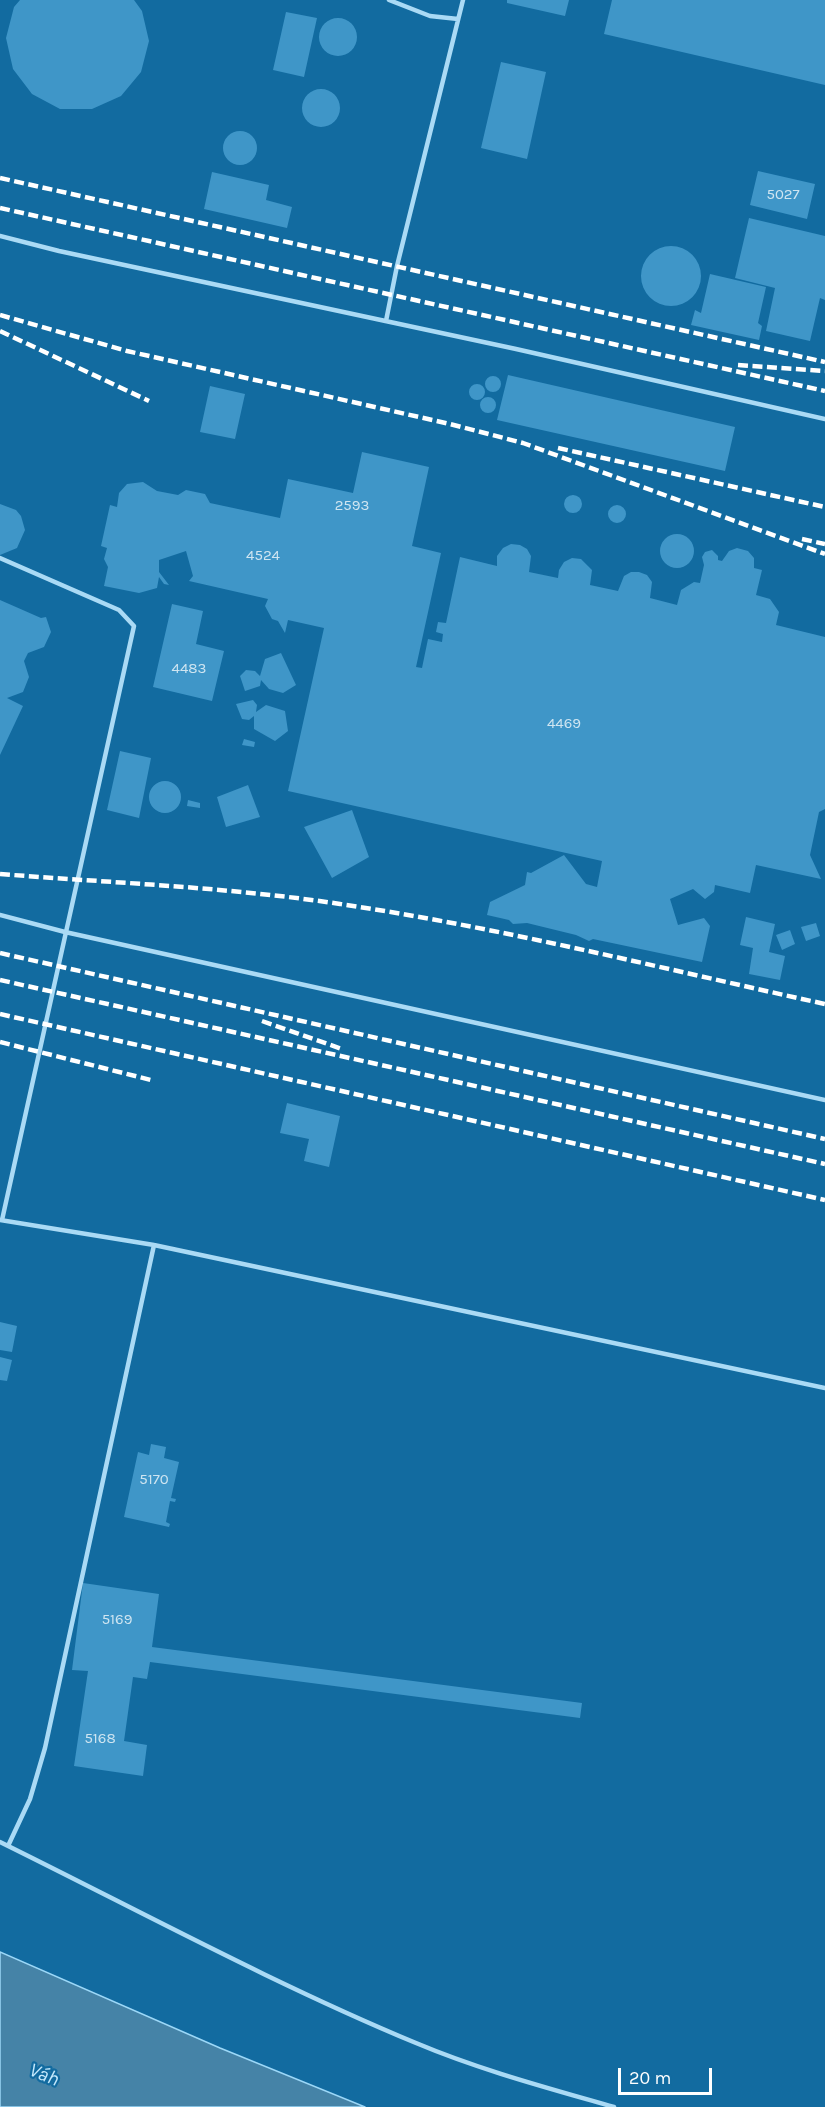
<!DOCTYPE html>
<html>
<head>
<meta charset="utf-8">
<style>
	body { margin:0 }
	#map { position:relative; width:825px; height:2107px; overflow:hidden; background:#126ba0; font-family:Karla,sans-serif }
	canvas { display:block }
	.scale { position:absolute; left:618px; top:2068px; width:94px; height:27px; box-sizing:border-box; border:3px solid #fff; border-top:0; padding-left:8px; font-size:18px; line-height:21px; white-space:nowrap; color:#fff; -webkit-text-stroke:4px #126ba0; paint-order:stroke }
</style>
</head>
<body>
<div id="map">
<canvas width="825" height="2107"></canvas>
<div class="scale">20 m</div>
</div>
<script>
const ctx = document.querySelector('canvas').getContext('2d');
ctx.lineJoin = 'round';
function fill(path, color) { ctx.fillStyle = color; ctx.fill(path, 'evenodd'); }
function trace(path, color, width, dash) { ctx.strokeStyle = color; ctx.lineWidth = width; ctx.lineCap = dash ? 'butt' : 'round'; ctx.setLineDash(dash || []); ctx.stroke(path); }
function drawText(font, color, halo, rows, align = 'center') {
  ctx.font = font + ' Karla,sans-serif'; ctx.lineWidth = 4.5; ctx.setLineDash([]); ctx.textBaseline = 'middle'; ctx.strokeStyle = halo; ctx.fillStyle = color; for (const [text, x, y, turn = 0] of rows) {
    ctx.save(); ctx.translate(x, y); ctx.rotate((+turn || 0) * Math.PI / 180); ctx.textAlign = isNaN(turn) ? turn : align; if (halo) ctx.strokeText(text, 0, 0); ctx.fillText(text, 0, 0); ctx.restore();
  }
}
const water = new Path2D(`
	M0 1952 220 2048 365 2107H0Z`);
fill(water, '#4583a7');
trace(water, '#9cd8f8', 1.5);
fill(new Path2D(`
	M20 0H134L142 11 149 41 141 72 121 96 92 109H60L32 94 13 69 6 38 14 7Z
	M507 0H569L565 16 507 3Z
	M612 0H825V85L604 34Z
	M286 12 317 18 304 77 273 70Z
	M319 37a19 19 0 1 1 38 0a19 19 0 1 1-38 0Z
	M501 62 546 72 527 159 481 148Z
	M302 108a19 19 0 1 1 38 0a19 19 0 1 1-38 0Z
	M223 148a17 17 0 1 1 34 0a17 17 0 1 1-34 0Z
	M758 171 815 184 807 219 750 205Z
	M212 172 269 185 266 200 292 207 287 228 204 209Z
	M749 218 825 236V300L820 298 810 341 766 331 775 288 735 278Z
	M641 276a30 30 0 1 1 60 0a30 30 0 1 1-60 0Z
	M710 274 766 287 758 323 762 326 759 340 691 325 695 310 701 313Z
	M508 375 735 427 725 471 497 420Z
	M485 384a8 8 0 1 1 16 0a8 8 0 1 1-16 0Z
	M469 392a8 8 0 1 1 16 0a8 8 0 1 1-16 0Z
	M210 386 245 394 235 439 200 432Z
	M480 405a8 8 0 1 1 16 0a8 8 0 1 1-16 0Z
	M362 452 429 467 412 546 441 553 416 667 422 668 428 639 442 642 443 634 436 632 438 622 446 623 460 557 497 566V556L503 548 511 544 520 545 527 549 531 556 529 572 558 578 559 570 564 562 572 558 581 559 592 570 590 585 618 591 624 576 631 572H639L647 575 652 582 650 598 677 605 681 590 694 582 700 583 704 565 702 557 705 552 712 550 718 556V560L722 561 729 551 737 548 748 551 754 558V568L762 570 756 595 770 599 779 612 776 625 825 637V809L819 812 810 855 821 879 756 865 750 893 715 885 714 892 705 899 693 889 670 899 678 925 704 918 710 926 702 962 593 939 589 941 576 935 527 923 513 924 509 920 487 915 490 902 525 885 527 872 531 873 564 855 586 884 597 887 602 861 288 791 324 628 288 620 285 633 278 621 272 619 265 606 268 599 189 581 193 576 186 551 159 560V572L169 585 164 584 159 577 157 588 139 593 104 586 108 567 104 559 107 548 101 546 110 505 117 507 119 493 127 484 143 482 157 491 178 495 186 490 205 494 210 503 280 518 288 479 353 493Z
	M564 504a9 9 0 1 1 18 0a9 9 0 1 1-18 0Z
	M0 504 16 510 21 516 25 530 17 548 0 555Z
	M608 514a9 9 0 1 1 18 0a9 9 0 1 1-18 0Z
	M660 551a17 17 0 1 1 34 0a17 17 0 1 1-34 0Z
	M0 600 41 618 46 617 51 632 44 647 28 653 24 661 29 677 23 692 7 698 23 706 0 755Z
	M172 604 203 611 196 644 224 651 212 701 153 687Z
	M281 653 296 685 283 693 269 689 261 680 260 686 245 691 240 676 246 670 255 671 260 676 265 659Z
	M253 700 257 705 256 712 266 705 285 711 288 731 275 741 254 729V716L249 720 242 719 236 704Z
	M244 739 255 742 254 747 242 745Z
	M120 751 151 758 139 818 107 810Z
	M149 797a16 16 0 1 1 32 0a16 16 0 1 1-32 0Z
	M248 785 260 817 226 827 217 797Z
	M188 800 200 803V808L187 806Z
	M352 810 369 857 332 878 304 827Z
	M746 917 775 924 769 952 785 956 780 980 749 974 753 948 740 945Z
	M816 923 820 936 806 941 801 927Z
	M790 930 795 944 782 950 776 935Z
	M287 1103 340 1116 329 1167 304 1161 309 1139 280 1133Z
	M0 1322 17 1326 12 1352 0 1350Z
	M0 1357 12 1360 7 1381 0 1380Z
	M151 1444 166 1447 164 1458 179 1462 171 1498 176 1499 175 1502 170 1501 166 1522 170 1524 169 1527 124 1517 138 1452 149 1455Z
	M83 1583 159 1594 152 1647 582 1703 580 1718 150 1662 147 1679 133 1677 124 1741 147 1745 143 1776 74 1766 88 1671 72 1670Z`), '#3f96c8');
trace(new Path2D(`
	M389 0 430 16 458 19
	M0 236 59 251 516 349 825 419
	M386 321 397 266 463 0
	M0 558 119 610 134 626 2 1220
	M0 915 65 932 825 1100
	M0 1220 154 1245 825 1388
	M0 1842C138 1910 274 1984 416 2043 480 2070 548 2088 614 2107
	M8 1846 30 1799 45 1748 154 1245`), '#aadaf5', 4.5);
trace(new Path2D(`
	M0 178 825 362
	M0 208 825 391
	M0 315 127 351 450 424 523 443 825 554
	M0 331 149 401
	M738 365 825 371
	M558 448 825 507
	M802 539 825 544
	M0 874C113 883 228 887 340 904 503 928 664 969 825 1004
	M0 953 825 1139
	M0 980 825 1164
	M0 1014 825 1200
	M262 1021 342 1049
	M0 1042 151 1080`), '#fff', 4.5, [10, 4.5]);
drawText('15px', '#cfe5f1', null, [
	["5027",783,195],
	["2593",352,506],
	["4524",263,556],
	["4483",189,669],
	["4469",564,724],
	["5170",154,1480],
	["5169",117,1620],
	["5168",100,1739]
]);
drawText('italic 20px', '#c5e9fc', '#126ba0', [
	["Váh",44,2075,22]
]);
</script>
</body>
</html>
